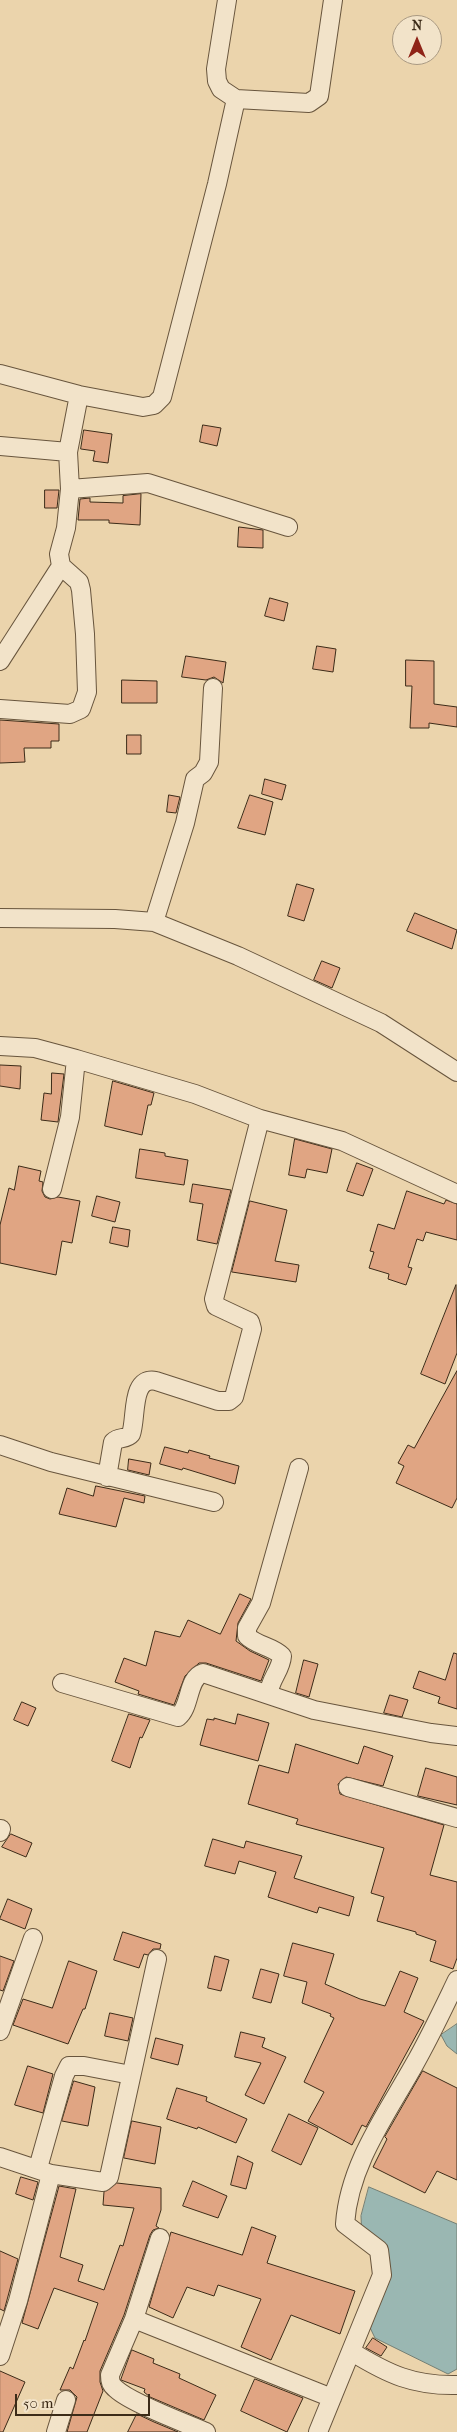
<!DOCTYPE html>
<html>
<head>
<meta charset="utf-8">
<style>
	body { margin:0 }
	#map { position:relative; width:457px; height:2432px; overflow:hidden; background:#ebd4ac; font-family:"IM FELL French Canon",serif }
	canvas { display:block }
	.north { position:absolute; left:392px; top:15px; width:50px; height:50px; box-sizing:border-box; background:#f2e3c9; border:1px solid #a99982; border-radius:50%; rotate:0deg; font-size:14px; font-weight:700; line-height:20px; text-align:center; color:#3c2b18 }
	.north::after { content:''; display:block; margin:auto; width:18px; height:22px; background:#8f2418; clip-path:polygon(50% 0,100% 100%,50% 72%,0 100%) }
	.scale { position:absolute; left:15px; top:2394px; width:135px; height:22px; box-sizing:border-box; border:2px solid #3c2b18; border-top:0; padding-left:6px; font-size:15px; line-height:18px; white-space:nowrap; color:#3c2b18; -webkit-text-stroke:4px #f2e3c9; paint-order:stroke }
</style>
</head>
<body>
<div id="map">
<canvas width="457" height="2432"></canvas>
<div class="north">N</div>
<div class="scale">50 m</div>
</div>
<script>
const ctx = document.querySelector('canvas').getContext('2d');
ctx.lineJoin = 'round';
function fill(path, color) { ctx.fillStyle = color; ctx.fill(path, 'evenodd'); }
function trace(path, color, width, dash) { ctx.strokeStyle = color; ctx.lineWidth = width; ctx.lineCap = dash ? 'butt' : 'round'; ctx.setLineDash(dash || []); ctx.stroke(path); }
const water = new Path2D(`
	M457 2024V2054L447 2046 441 2035Z
	M369 2187 457 2224V2369L448 2374 375 2338 363 2313 380 2256 362 2239 361 2216Z`);
fill(water, '#9ab7b2');
trace(water, '#747f74', 1);
const building = new Path2D(`
	M203 425 221 428 217 446 200 442Z
	M84 430 112 434 108 463 93 461 95 451 81 449Z
	M45 490H59L57 508H45Z
	M141 494 140 525 109 523V520H78L80 499 90 498V502L123 503V496Z
	M239 527 263 530V548L238 547Z
	M270 598 288 603 284 621 265 616Z
	M317 646 336 649 333 672 313 669Z
	M186 656 226 662 223 683 214 677 206 680 182 677Z
	M406 660 434 661V704L457 707V727L429 723V728H410L412 686H406Z
	M122 680 157 681V703H122Z
	M0 720 59 724V741H51V748H24L25 762 0 763Z
	M127 735H141V754H127Z
	M265 779 286 785 282 800 262 794Z
	M169 795 180 797 176 813 167 812Z
	M250 795 273 802 265 835 238 828Z
	M297 884 314 889 304 921 288 916Z
	M415 913 457 930 452 949 407 931Z
	M322 961 340 968 332 988 314 980Z
	M0 1065 21 1066 20 1089 0 1086Z
	M52 1073 64 1074 58 1122 41 1120 44 1093 51 1094Z
	M113 1081 154 1093 151 1105H148L142 1135 105 1126Z
	M295 1139 332 1149 327 1173 307 1169 305 1178 289 1175Z
	M140 1149 165 1153V1156L188 1160 184 1185 136 1178Z
	M357 1163 373 1169 363 1196 347 1191Z
	M19 1166 41 1171 39 1181 43 1182 42 1191 45 1197 50 1199 58 1197 80 1201 72 1243 62 1241 56 1275 0 1263V1225L9 1188 14 1190Z
	M193 1184 231 1190 217 1244 197 1240 203 1204 190 1202Z
	M407 1191 444 1204 446 1200 457 1204V1240L426 1232 423 1241 417 1239 408 1267 412 1268 406 1285 388 1279 389 1274 369 1268 374 1252 370 1251 378 1224 394 1229Z
	M97 1196 120 1202 115 1222 92 1216Z
	M250 1201 287 1210 275 1261 299 1265 296 1282 232 1272Z
	M113 1227 130 1230 128 1247 110 1243Z
	M456 1285 457 1353 445 1384 421 1374Z
	M457 1371V1498L452 1508 396 1483 404 1466 398 1463 408 1445 414 1448Z
	M165 1447 188 1453 189 1450 210 1456 209 1458 239 1466 235 1484 183 1468 182 1470 160 1464Z
	M129 1459 151 1463 149 1475 128 1470Z
	M96 1486 145 1496 144 1503 124 1498 116 1527 59 1514 67 1488 93 1496Z
	M240 1594 251 1599 238 1623 236 1641 250 1651 269 1660 261 1681 206 1663H199L185 1676 174 1705 138 1694 139 1691 115 1682 124 1658 146 1666 155 1631 180 1637 188 1620 220 1634Z
	M454 1653 457 1654V1709L438 1703 440 1697 413 1688 419 1671 445 1680Z
	M304 1660 318 1664 309 1697 296 1693Z
	M390 1695 408 1700 402 1717 384 1713Z
	M22 1702 36 1708 28 1726 14 1720Z
	M129 1714 150 1720 142 1738 140 1737 130 1768 112 1761Z
	M238 1714 269 1723 258 1761 200 1745 207 1719 214 1720V1718L235 1724Z
	M296 1744 358 1764 364 1746 393 1756 383 1786 346 1777 338 1784 340 1794 444 1825 430 1875 457 1882V1958L453 1969 430 1961 436 1941 416 1934V1932L377 1921 384 1897 371 1893 384 1848 296 1824 298 1819 248 1804 259 1765 288 1773Z
	M426 1768 457 1777V1805L418 1796Z
	M11 1834 32 1843 26 1857 2 1847Z
	M213 1839 244 1848 246 1841 302 1856 294 1878 354 1897 349 1916 319 1907 317 1913 268 1897 276 1872 239 1861 235 1874 205 1866Z
	M8 1899 32 1909 25 1929 0 1919Z
	M123 1932 161 1944 160 1949H153L148 1955 144 1954 139 1968 114 1960Z
	M293 1943 334 1954 325 1984 360 1999 385 2006 400 1971 418 1978 404 2012 424 2021 366 2127 362 2125 352 2145 308 2121 324 2092 304 2082 334 2018 330 2016 331 2014 302 2003 307 1982 284 1976Z
	M0 1956 14 1961 3 1991 0 1990Z
	M215 1956 229 1960 221 1991 208 1988Z
	M69 1961 97 1971 85 2009H83L68 2044 13 2025 23 1999 52 2008Z
	M261 1969 279 1974 271 2003 253 1998Z
	M110 2013 133 2018 128 2041 105 2036Z
	M241 2032 265 2038 262 2047 286 2057 264 2104 245 2095 261 2063 235 2057Z
	M156 2038 183 2045 178 2065 151 2058Z
	M28 2066 53 2074 43 2113 15 2105Z
	M423 2071 457 2088V2180L437 2171 425 2193 373 2167 387 2139 385 2137Z
	M74 2081 95 2087 88 2126 62 2121Z
	M177 2088 207 2097 206 2101 247 2119 236 2143 198 2127 197 2129 167 2119Z
	M289 2114 318 2128 301 2165 272 2151Z
	M132 2121 161 2127 155 2164 124 2158Z
	M238 2156 253 2163 246 2189 231 2185Z
	M21 2177 38 2182 33 2200 16 2194Z
	M193 2181 227 2196 218 2218 183 2206Z
	M117 2183 161 2188V2210L156 2226 159 2228 153 2230 150 2235 124 2315 100 2371V2382L103 2391 87 2432H67L77 2397 70 2390H60L70 2367 73 2369 84 2340 85 2341 98 2303 54 2288 38 2329 22 2323 59 2186 76 2189 60 2257 83 2265 78 2281 104 2290 120 2245 123 2246 134 2208 103 2205 104 2192Z
	M252 2227 276 2236 267 2263 355 2291 340 2334 291 2315 271 2360 241 2347 261 2299 218 2285 214 2296 187 2287 173 2318 149 2307 171 2232 242 2255Z
	M0 2251 18 2259 4 2311 0 2309Z
	M373 2338 387 2347 381 2356 366 2348Z
	M132 2350 154 2359 153 2363 180 2374 179 2378 216 2395 204 2420 150 2397 144 2392 145 2389 121 2380Z
	M0 2371 25 2382 3 2432H0Z
	M255 2379 303 2398 287 2432 241 2411Z
	M137 2414 154 2422 178 2432H128Z`);
fill(building, '#e0a583');
trace(building, '#3c2b18', 1);
const minor = new Path2D(`
	M227 0 216 69 217 81 221 89 236 99 309 103 319 96 333 0
	M0 374 79 395 143 407 154 405 162 397 217 184 236 99
	M0 446 68 452
	M70 489 148 483 288 527
	M0 661 61 566
	M0 709 70 714 81 709 87 692 85 634 81 590 79 582 61 566 59 554 66 528 70 489 68 452 79 395
	M0 918 115 919 154 922 238 956 381 1023 457 1072
	M154 922 185 823 195 779 203 773 209 762 213 688
	M0 1046 35 1048 76 1059 195 1094 260 1119 342 1141 457 1194
	M52 1189 70 1117 76 1059
	M0 1445 51 1462 214 1502
	M107 1477 113 1442C119 1436 126 1440 131 1434 137 1418 130 1376 156 1381L218 1401H229L234 1397 252 1329 250 1322 216 1306 214 1299 260 1119
	M62 1683 178 1717C191 1707 187 1678 203 1673L314 1710 431 1733 457 1736
	M269 1694C269 1680 281 1671 282 1656 272 1646 257 1646 247 1636V1628L261 1603 299 1468
	M348 1787 457 1818
	M0 1832 1 1829
	M0 2031 33 1938
	M0 2157 51 2174 103 2182 109 2177 157 1959
	M38 2168 64 2076 69 2066H84L131 2075
	M160 2238 134 2319 110 2375C110 2382 111 2385 116 2389 131 2403 185 2423 206 2432
	M134 2319 332 2398
	M352 2352C388 2374 413 2386 457 2385
	M0 2356 18 2301 51 2174
	M56 2432 66 2400
	M318 2432 382 2275 379 2250 345 2224C349 2165 386 2115 414 2065 430 2037 443 2009 457 1980`);
trace(minor, '#68553d', 20);
trace(minor, '#f2e3c9', 18);
</script>
</body>
</html>
